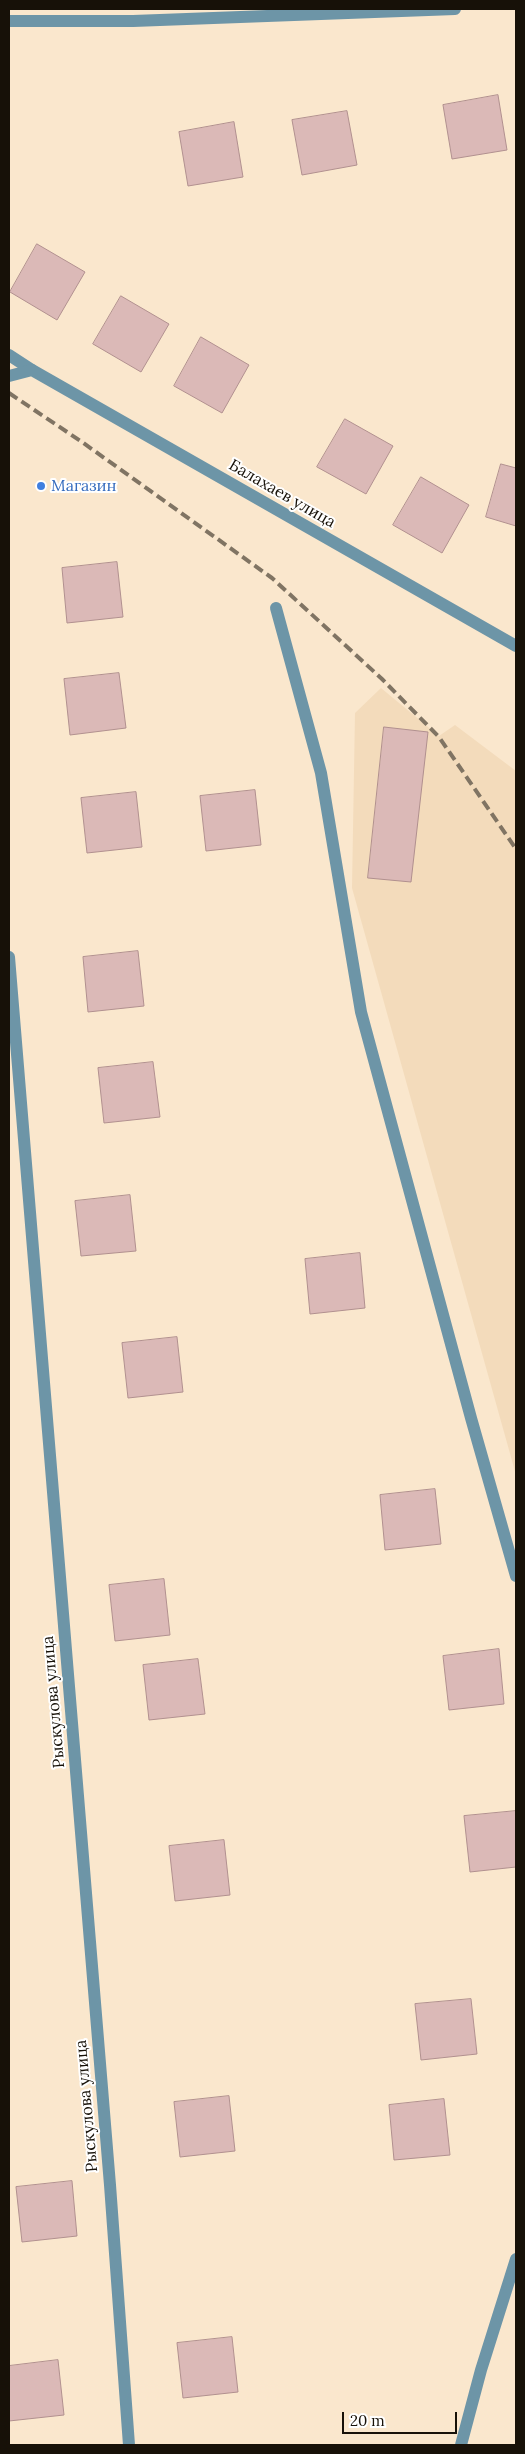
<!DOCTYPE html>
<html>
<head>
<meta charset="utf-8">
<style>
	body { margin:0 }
	#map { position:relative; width:525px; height:2454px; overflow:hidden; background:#fae7cd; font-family:Lora,serif }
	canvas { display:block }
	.frame { position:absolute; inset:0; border:10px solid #171108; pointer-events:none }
	.scale { position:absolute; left:342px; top:2412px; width:115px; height:22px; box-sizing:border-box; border:2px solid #171108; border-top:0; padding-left:6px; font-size:15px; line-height:18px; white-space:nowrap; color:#171108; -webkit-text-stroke:4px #fff; paint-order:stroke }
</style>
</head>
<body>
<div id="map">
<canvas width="525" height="2454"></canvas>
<div class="frame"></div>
<div class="scale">20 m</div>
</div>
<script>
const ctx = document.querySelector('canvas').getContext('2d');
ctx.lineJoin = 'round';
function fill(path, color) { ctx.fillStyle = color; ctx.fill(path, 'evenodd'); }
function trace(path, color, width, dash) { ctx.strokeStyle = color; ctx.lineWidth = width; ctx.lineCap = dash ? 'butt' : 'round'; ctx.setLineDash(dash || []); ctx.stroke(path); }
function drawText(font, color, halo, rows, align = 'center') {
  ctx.font = font + ' Lora,serif'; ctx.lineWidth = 4; ctx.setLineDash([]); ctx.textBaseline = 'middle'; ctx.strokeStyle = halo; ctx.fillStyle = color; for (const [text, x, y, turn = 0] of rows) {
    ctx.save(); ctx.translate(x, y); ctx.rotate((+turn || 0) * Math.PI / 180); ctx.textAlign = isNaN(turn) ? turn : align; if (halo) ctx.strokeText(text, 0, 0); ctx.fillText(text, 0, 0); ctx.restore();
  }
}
fill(new Path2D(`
	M381 688 439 736 455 725 516 771V1475L352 888 355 713Z`), '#f3dbbb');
const building = new Path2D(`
	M498 95 507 150 452 159 443 105Z
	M347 111 357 165 302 175 292 120Z
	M234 122 243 177 188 186 179 132Z
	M37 244 85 272 57 320 10 292Z
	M121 296 169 324 141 372 93 344Z
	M201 337 249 365 222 413 174 386Z
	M345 419 393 446 366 494 317 467Z
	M501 464 516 468V526L486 517Z
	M421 477 469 505 442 553 393 525Z
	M117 562 123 617 67 623 62 568Z
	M119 673 126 728 70 735 64 679Z
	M384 727 428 732 411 882 368 878Z
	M255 790 261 845 206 851 200 796Z
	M136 792 142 847 87 853 81 798Z
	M138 951 144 1006 88 1012 83 957Z
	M153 1062 160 1117 104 1123 98 1068Z
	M130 1195 136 1251 81 1256 75 1201Z
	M360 1253 365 1308 310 1314 305 1259Z
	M177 1337 183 1392 128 1398 122 1343Z
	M435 1489 441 1544 385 1550 380 1495Z
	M164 1579 170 1635 115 1641 109 1585Z
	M499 1649 504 1704 449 1710 443 1656Z
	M198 1659 205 1714 149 1720 143 1665Z
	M516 1811V1867L470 1872 464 1816Z
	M224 1840 230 1895 175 1901 169 1846Z
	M471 1999 477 2054 421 2060 415 2004Z
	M229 2096 235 2151 180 2157 174 2102Z
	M444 2099 450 2155 394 2160 389 2105Z
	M72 2181 77 2236 22 2242 16 2187Z
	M232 2337 238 2392 183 2398 177 2343Z
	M58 2360 64 2415 9 2421V2366Z`);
fill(building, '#dbb9b7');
trace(building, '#b1908f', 1);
trace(new Path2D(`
	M9 21H133L455 9
	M9 355 32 370
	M276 608 321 773 361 1012 471 1418 516 1576
	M461 2445 481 2370 516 2259`), '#6d95a7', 12);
trace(new Path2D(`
	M9 376 32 370 516 646
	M9 957 110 2185 129 2445`), '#6d95a7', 12);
trace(new Path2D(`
	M9 393 82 442 272 578 382 679 439 737 516 849`), '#807463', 4, [10, 5]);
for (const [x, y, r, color] of [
	[41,486,5,"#3f7fe0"]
]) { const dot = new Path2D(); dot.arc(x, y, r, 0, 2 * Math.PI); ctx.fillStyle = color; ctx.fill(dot); trace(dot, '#fff', 2); }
drawText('16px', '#366cbe', '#fff', [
	["Магазин",51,486]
], 'left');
drawText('16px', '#171108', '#fff', [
	["Балахаев улица",282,494,30],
	["Рыскулова улица",54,1702,-95],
	["Рыскулова улица",87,2106,-95]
]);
</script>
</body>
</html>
